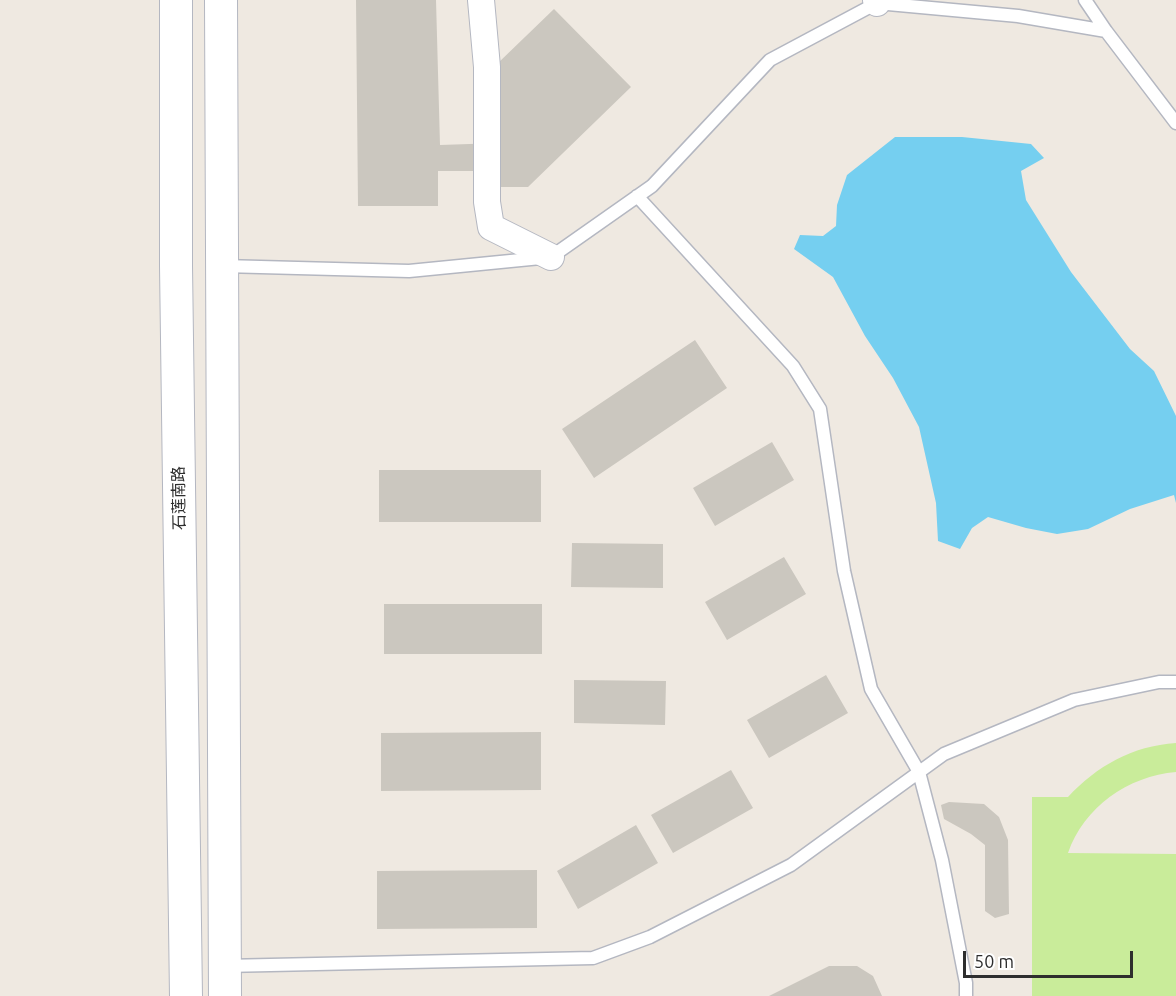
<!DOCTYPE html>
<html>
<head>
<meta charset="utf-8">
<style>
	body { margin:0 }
	#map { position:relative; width:1176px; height:996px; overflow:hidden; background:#efe9e1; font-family:Ubuntu,sans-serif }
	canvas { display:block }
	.scale { position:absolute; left:963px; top:951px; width:170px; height:27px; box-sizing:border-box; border:3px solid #2e2e2e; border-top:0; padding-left:8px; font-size:18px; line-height:21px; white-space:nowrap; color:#2e2e2e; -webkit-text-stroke:4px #fff; paint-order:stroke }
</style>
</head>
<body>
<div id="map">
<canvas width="1176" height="996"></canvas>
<div class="scale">50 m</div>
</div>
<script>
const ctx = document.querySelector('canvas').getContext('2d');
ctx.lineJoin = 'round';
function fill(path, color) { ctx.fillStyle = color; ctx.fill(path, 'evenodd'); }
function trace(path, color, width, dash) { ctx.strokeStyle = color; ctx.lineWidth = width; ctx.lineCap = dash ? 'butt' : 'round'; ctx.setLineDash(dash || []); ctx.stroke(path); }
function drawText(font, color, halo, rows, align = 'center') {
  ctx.font = font + ' Ubuntu,"Noto Sans SC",sans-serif'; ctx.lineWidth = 6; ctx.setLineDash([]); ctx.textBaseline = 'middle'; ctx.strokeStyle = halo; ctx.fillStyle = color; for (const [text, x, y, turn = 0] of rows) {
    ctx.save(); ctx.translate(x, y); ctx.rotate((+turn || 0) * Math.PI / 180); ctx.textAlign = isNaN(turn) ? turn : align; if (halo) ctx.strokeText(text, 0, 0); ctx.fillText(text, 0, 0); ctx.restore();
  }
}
fill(new Path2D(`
	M1176 743V772C1128 776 1084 807 1068 853L1176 854V996H1032V797H1068C1097 766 1132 746 1176 743Z`), '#c9ec9a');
fill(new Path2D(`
	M895 137H962L1031 144 1044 158 1021 171 1026 200 1071 272 1130 349 1154 371 1176 416V503L1174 495 1130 509 1088 529 1057 534 1026 528 988 517 972 528 960 549 938 541 936 503 919 427 893 378 865 336 833 277 794 249 800 235 823 236 836 226 837 205 847 175Z`), '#75cff0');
fill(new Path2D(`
	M356 0H436L440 145 499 143 497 64 554 9 631 87 528 187H501V171H438V206H358Z
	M695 340 727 388 594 478 562 429Z
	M772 442 794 480 715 526 693 488Z
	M379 470H541V522H379Z
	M572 543 663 544V588L571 587Z
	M784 557 806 594 727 640 705 602Z
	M384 604H542V654H384Z
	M826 675 848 713 769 758 747 720Z
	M574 680 666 681 665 725 574 723Z
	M541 732V790L381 791V733Z
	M731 770 753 808 673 853 651 815Z
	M949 802 984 804 999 817 1008 840 1009 914 995 918 985 911V845L971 834 944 819 941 805Z
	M636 825 658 863 578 909 557 871Z
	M537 870V928L377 929V871Z
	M829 966H857L873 976 882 996H769Z`), '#cbc7bf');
const service = new Path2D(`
	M1085 0 1106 31
	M637 196 793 366 820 409 844 571 871 689 919 772 942 860 966 983V996
	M223 266 409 271 551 257 652 186 770 60 877 3 1018 16 1106 31 1176 123
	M224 966 593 958 650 937 791 865 944 754 1074 700 1159 682H1176`);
const minor = new Path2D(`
	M481 0 487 67V202L491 227 551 257
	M876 0 877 3`);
const tertiary = new Path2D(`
	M176 0V266L186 996
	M221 0 225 996`);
trace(service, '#b4b7c1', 15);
trace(minor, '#b4b7c1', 28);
trace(tertiary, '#b4b7c1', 34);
trace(service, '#fff', 12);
trace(minor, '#fff', 26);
trace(tertiary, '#fff', 32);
drawText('16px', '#2e2e2e', '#fff', [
	["石莲南路",179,498,-91]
]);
</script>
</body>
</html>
